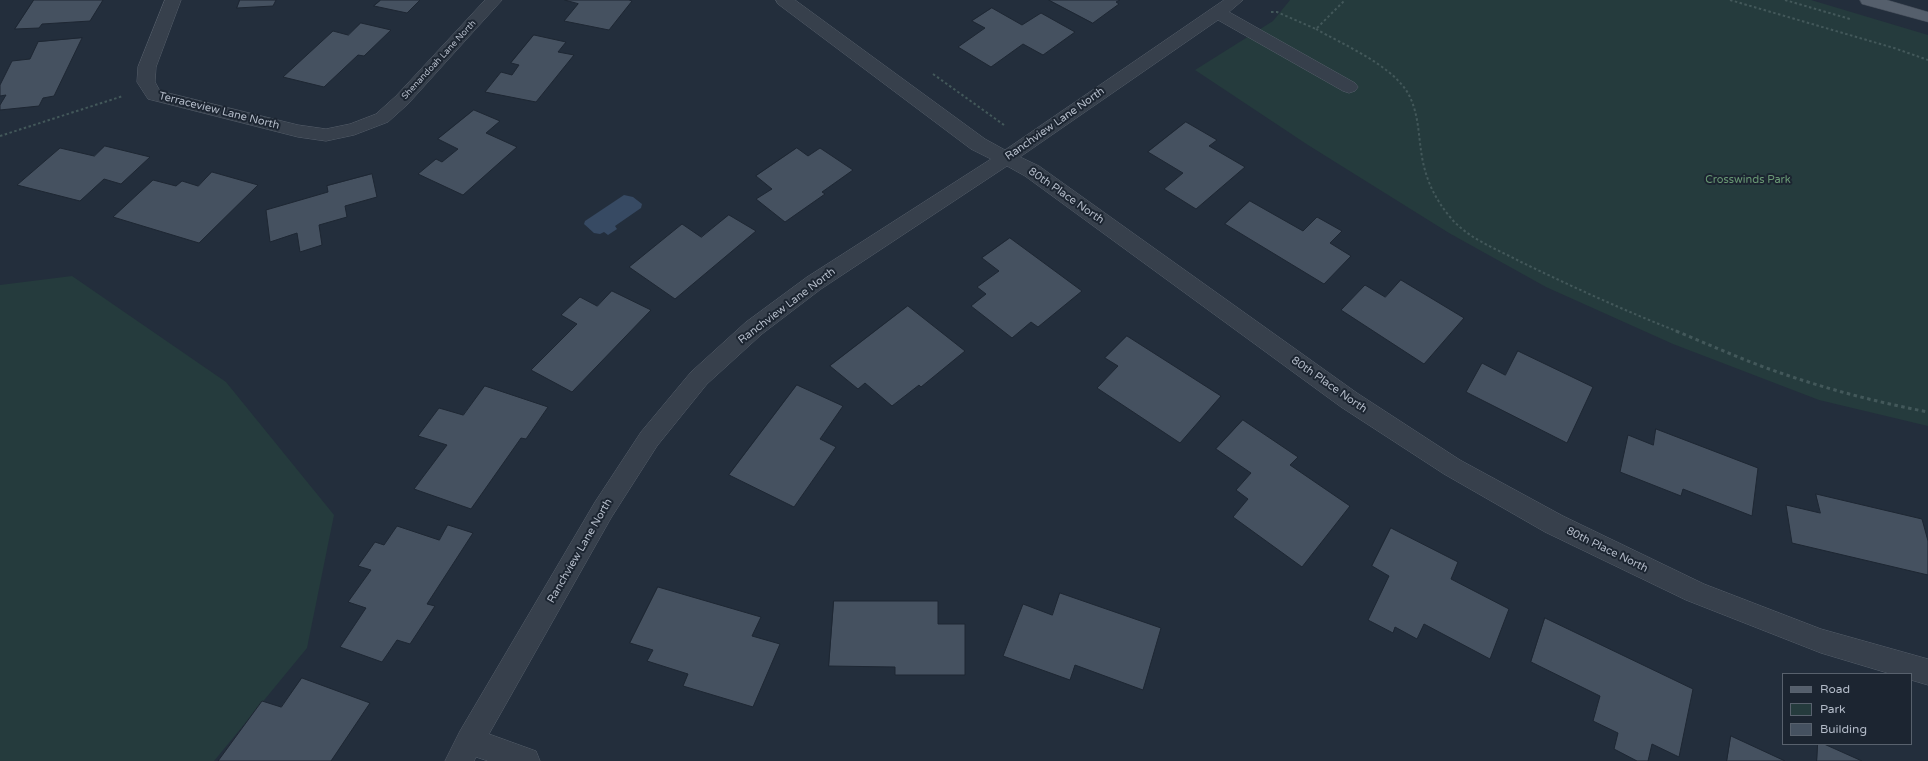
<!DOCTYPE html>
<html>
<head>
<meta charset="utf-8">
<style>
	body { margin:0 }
	#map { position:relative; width:1928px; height:761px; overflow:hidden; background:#232e3c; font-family:"Varela Round",sans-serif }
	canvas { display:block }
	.legend { position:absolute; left:1782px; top:673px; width:130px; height:72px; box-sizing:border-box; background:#1c2531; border:1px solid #58616d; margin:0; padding:5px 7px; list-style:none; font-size:12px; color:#b3bbc8 }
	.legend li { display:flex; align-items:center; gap:8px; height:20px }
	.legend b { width:20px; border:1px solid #58616d }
</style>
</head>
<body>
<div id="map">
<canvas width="1928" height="761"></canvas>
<ul class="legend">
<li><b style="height:5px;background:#555f6c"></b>Road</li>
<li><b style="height:11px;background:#253b3d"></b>Park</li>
<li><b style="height:11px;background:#455160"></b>Building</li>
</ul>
</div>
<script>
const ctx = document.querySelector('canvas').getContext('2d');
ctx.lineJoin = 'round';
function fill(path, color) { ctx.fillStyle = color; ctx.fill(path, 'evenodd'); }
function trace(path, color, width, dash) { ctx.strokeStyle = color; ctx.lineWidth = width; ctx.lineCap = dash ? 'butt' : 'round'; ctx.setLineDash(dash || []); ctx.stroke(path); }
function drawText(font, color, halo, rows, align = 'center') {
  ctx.font = font + ' "Varela Round",sans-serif'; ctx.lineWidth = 4; ctx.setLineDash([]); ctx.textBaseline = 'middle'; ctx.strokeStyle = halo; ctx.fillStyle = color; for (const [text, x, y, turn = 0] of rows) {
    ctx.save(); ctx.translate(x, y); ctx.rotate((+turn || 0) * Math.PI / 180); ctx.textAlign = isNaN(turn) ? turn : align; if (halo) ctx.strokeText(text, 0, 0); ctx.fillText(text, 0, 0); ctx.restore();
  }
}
fill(new Path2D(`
	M1290 0H1811L1928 35V426L1819 400 1673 344 1546 287 1449 233 1308 145 1195 70 1273 21Z
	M72 276 226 382 334 515 307 648 214 761H0V285Z`), '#253b3d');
fill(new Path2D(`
	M624 195 633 197 642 204 641 208 615 226 617 229 608 235 604 232 600 234 594 233 584 224 585 221Z`), '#374a63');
const building = new Path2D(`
	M34 0H103L90 21 42 24 39 28 15 29Z
	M240 0H276L273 6 237 8Z
	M381 0H420L407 13 374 6Z
	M565 0H629L632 1 609 30 564 21 578 4Z
	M1049 0H1120L1116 2 1119 4 1093 23Z
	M992 8 1022 25 1041 13 1075 32 1043 55 1023 44 991 67 958 47 985 28 972 21Z
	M361 23 391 30 364 56 358 55 324 87 283 77 333 31 348 35Z
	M534 35 566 42 558 52 574 55 536 102 485 92 501 72 512 75 519 65 511 63Z
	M82 38 54 96 43 98 39 106 0 110V105L6 95 0 96V85L12 61 30 59 38 42Z
	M474 110 500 121 486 133 517 147 463 195 418 174 436 159 442 162 458 149 438 139Z
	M1186 122 1217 140 1209 146 1245 167 1196 209 1164 189 1183 173 1148 152Z
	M105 146 150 157 121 184 104 179 80 201 17 185 60 148 94 156Z
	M797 148 808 156 820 148 853 170 822 192 825 194 785 222 756 199 772 189 756 176Z
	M212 172 258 185 199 243 113 217 153 180 176 186 182 181 198 186Z
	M372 174 377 197 345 206 347 217 319 225 322 245 300 252 297 233 270 242 266 210 328 192 327 186Z
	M1250 201 1303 231 1317 217 1342 231 1330 243 1351 256 1324 284 1225 224Z
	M729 215 756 231 675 299 629 267 682 224 701 237Z
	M1010 238 1082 291 1038 327 1031 322 1012 338 971 306 986 294 977 287 999 271 982 258Z
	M1401 280 1464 318 1424 364 1341 310 1365 285 1385 297Z
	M612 291 651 310 572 392 531 370 577 324 561 315 580 297 597 306Z
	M908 306 965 351 921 387 919 385 892 406 865 383 858 389 830 366Z
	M1127 336 1221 396 1180 443 1097 388 1118 366 1105 358Z
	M1518 351 1593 387 1567 443 1466 392 1482 363 1505 375Z
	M797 385 843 406 820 439 836 447 794 507 729 475Z
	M485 386 548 407 526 439 521 438 471 509 414 489 447 445 418 436 439 408 463 415Z
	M1243 420 1298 457 1290 465 1350 506 1302 567 1233 517 1248 499 1236 490 1251 473 1216 449Z
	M1656 429 1758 468 1752 516 1683 489 1681 496 1620 472 1628 435 1653 445Z
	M1816 494 1922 519 1928 541V575L1792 543 1786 505 1820 513Z
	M448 525 473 533 427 604 435 606 410 644 397 640 382 662 340 647 366 608 348 602 371 570 358 566 375 542 384 545 397 526 439 540Z
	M1391 528 1458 562 1451 579 1509 609 1490 659 1424 624 1417 639 1395 627 1393 633 1368 620 1389 576 1372 566Z
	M658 587 761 617 752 636 780 644 753 707 683 686 688 674 647 661 653 650 630 643Z
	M1060 593 1161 628 1143 690 1075 665 1070 680 1003 656 1023 604 1052 615Z
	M834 601H938V624H965V675H895V667L829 666Z
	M1545 618 1693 689 1679 757 1652 744 1648 761H1637L1614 749 1618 733 1593 721 1600 696 1531 662Z
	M302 678 370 703 331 761H218L262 701 281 707Z
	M1731 736 1785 761H1727Z
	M1818 744H1824L1862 761H1817Z`);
fill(building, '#455160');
trace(building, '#1e2733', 1);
const minor = new Path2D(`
	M165 0H181L156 67 155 82 160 91 298 125 326 129 350 124 376 114 396 96 485 0H502L408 104 388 122 354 135 326 141 298 137 148 99 137 82 138 67Z
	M776 0H795L985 139 1005 150 1224 0H1243L1229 12 1355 83 1358 87 1355 91 1349 93 1343 91 1218 20 1020 157 1039 166 1357 393 1460 460 1563 516 1704 584 1821 629 1928 659V685L1911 680V674H1891L1821 653 1686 600 1545 532 1444 474 1341 407 1025 176 1007 166 821 289 762 334 707 384 657 446 611 518 489 734 536 751 540 761H488L476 757 474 761H445L460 731 595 502 641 432 691 372 746 322 807 277 991 159 971 149 778 4Z`);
const major = new Path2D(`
	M1860 0H1887L1928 12V22L1862 4Z`);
trace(minor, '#555e6a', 1);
trace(major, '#404955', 1);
trace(new Path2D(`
	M1730 0 1894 48 1928 60
	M1785 0 1850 19
	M1271 12H1277L1316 29 1345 0
	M1316 29C1344 45 1387 63 1406 90 1419 110 1418 134 1422 157 1426 180 1435 199 1450 217 1468 239 1497 249 1521 262 1573 287 1625 311 1679 332
	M933 74 1004 125
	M0 136 123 96`), '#43585a', 2, [2.5, 2.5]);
trace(new Path2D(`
	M1676 331C1705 343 1732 355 1761 366 1815 386 1871 401 1928 412`), '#43585a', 3, [3.5, 3.5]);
fill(minor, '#37404c');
fill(major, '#555f6c');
drawText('9px', '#b3bbc8', '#1c2531', [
	["Shenandoah Lane North",439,60,-47]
]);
drawText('11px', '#b3bbc8', '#1c2531', [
	["Terraceview Lane North",219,111,14],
	["Ranchview Lane North",1055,124,-35],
	["80th Place North",1066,196,35],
	["Ranchview Lane North",787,306,-37],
	["80th Place North",1329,385,35],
	["80th Place North",1607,550,26],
	["Ranchview Lane North",580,551,-60]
]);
drawText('11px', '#6a9975', '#1c2531', [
	["Crosswinds Park",1748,180]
]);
</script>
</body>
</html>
